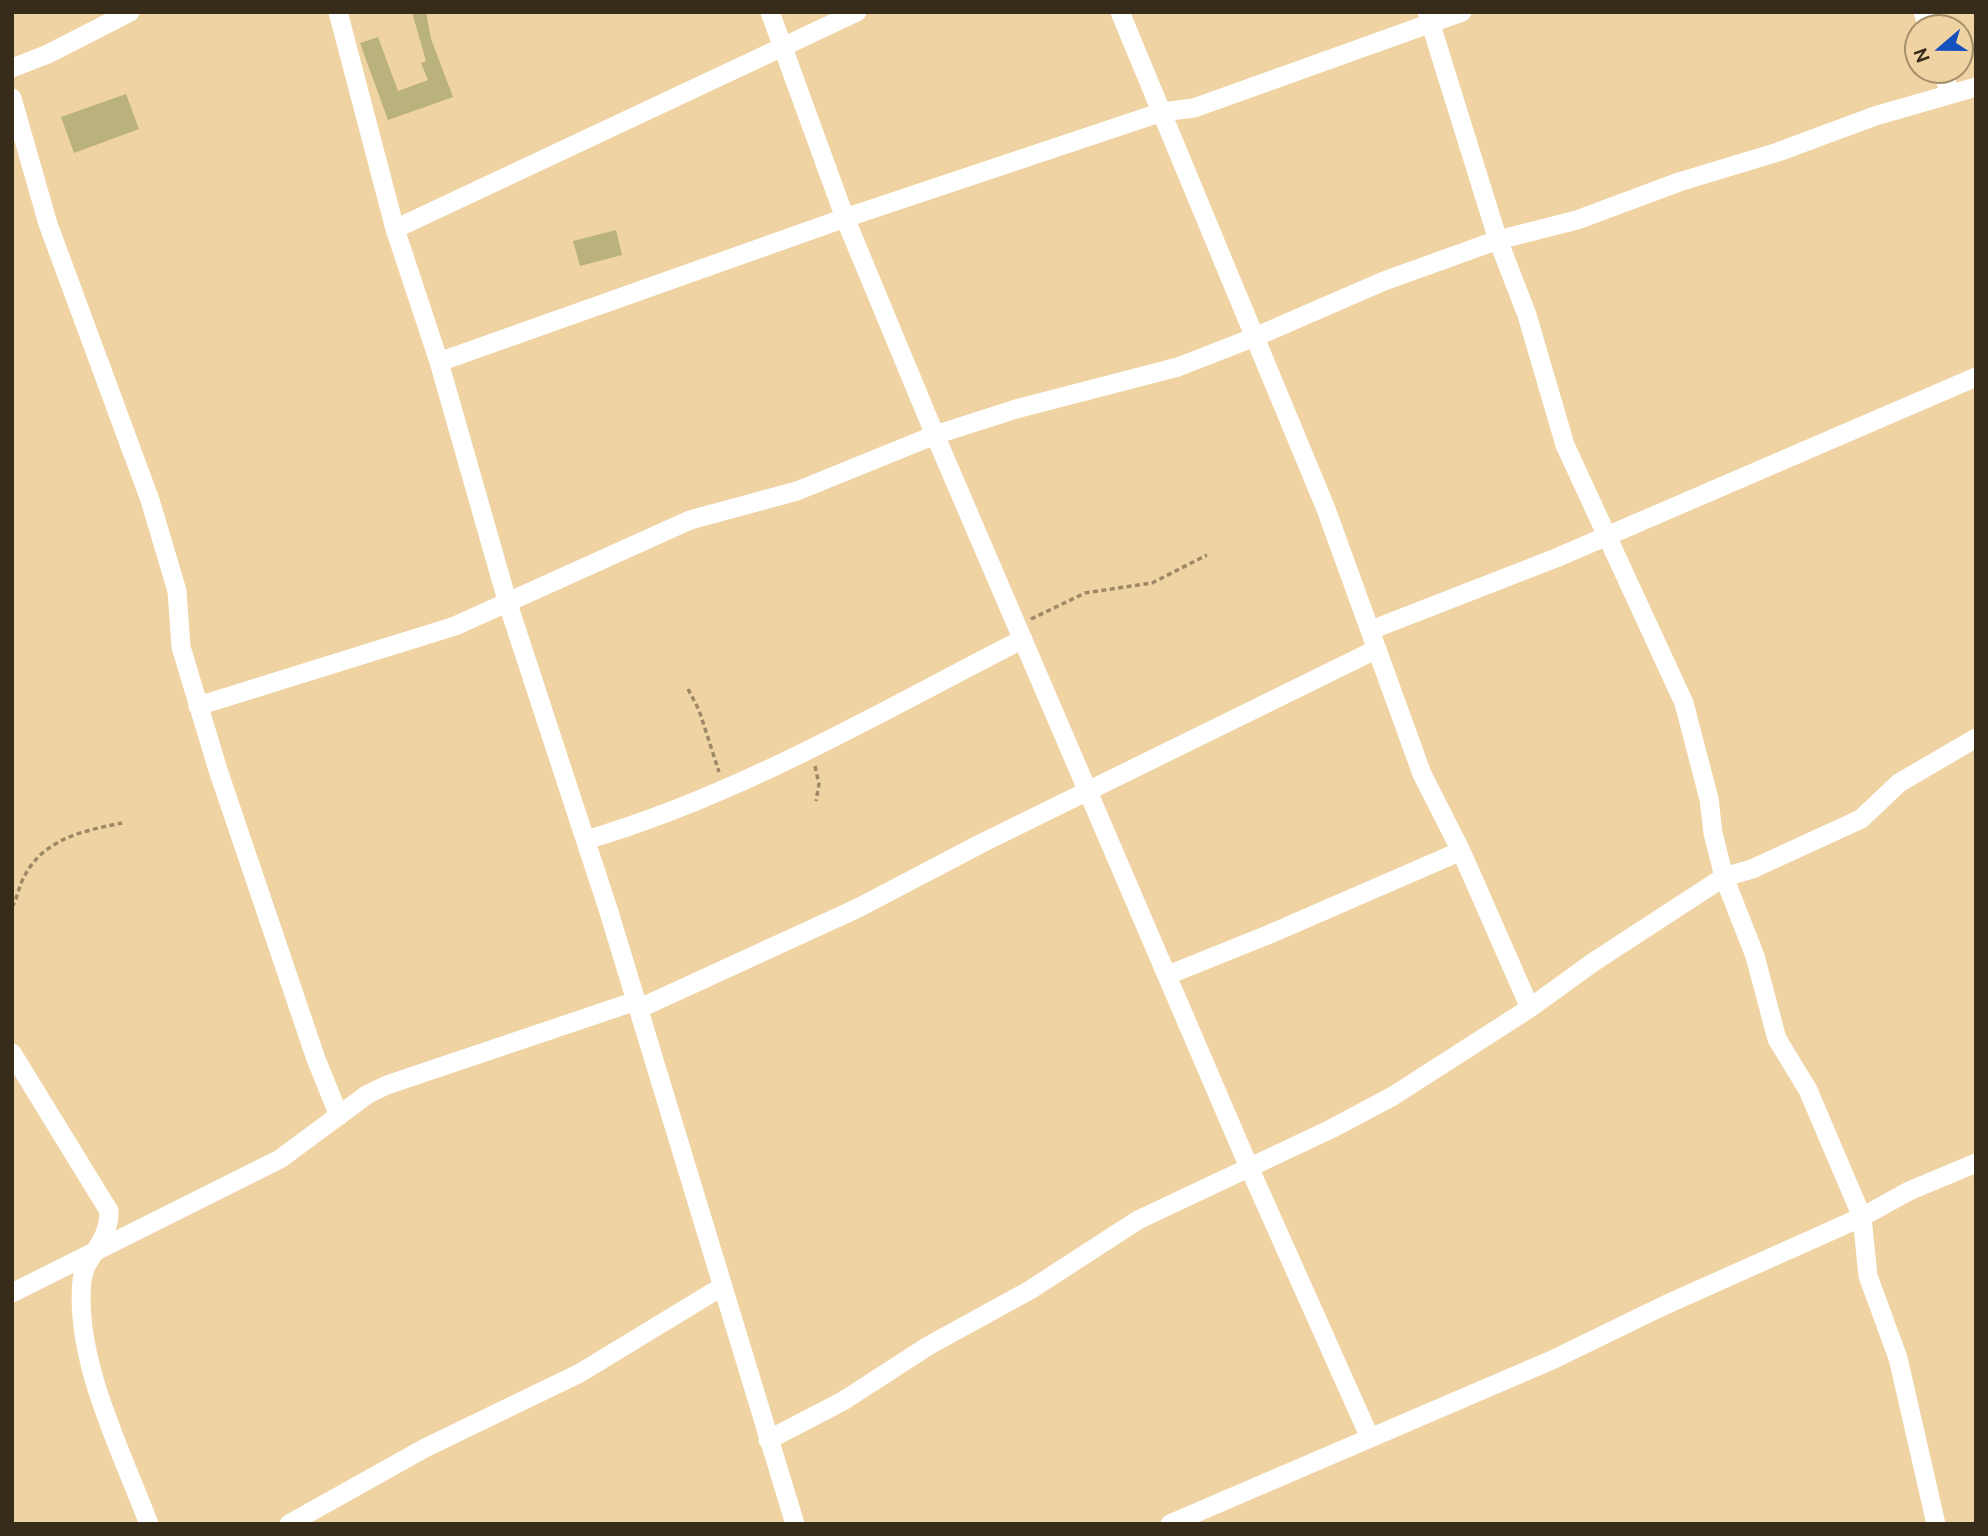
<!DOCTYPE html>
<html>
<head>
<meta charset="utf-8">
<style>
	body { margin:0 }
	#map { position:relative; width:1988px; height:1536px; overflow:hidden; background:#efd3a2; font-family:Ubuntu,sans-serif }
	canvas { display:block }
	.frame { position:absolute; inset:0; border:14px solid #372c19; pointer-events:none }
	.north { position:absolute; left:1904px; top:14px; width:70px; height:70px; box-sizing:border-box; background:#efd3a2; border:2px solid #a5906b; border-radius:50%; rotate:250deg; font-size:19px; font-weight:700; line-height:28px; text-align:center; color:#372c19 }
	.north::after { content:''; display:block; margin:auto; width:24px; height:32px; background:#1650bc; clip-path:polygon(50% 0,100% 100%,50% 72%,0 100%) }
</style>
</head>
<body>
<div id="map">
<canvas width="1988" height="1536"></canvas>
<div class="frame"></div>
<div class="north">N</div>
</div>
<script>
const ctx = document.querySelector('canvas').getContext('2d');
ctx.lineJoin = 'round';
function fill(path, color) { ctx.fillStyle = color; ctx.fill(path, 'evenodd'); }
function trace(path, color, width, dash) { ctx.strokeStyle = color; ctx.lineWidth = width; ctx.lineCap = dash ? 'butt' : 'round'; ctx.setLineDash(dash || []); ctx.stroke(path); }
fill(new Path2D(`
	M412 12H426L431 39 453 97 388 120 360 43 378 37 398 91 428 80 421 63 426 61Z
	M126 94 139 129 74 153 61 117Z
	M616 230 622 255 580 266 573 241Z`), '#b9b27d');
trace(new Path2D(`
	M1031 619 1085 593 1152 583 1207 555
	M688 689 699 710 719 772
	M815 766 819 784 816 801
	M12 907C17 899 18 890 22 881 41 839 82 831 122 823`), '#9d8965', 3.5, [5, 3.5]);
trace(new Path2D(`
	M338 12 395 229 439 362 508 604 609 912 795 1524
	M770 12 845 218 935 435 1249 1167 1370 1438
	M1120 12 1326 509 1422 774 1461 851 1530 1008
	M1427 12 1498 240 1527 315 1565 445 1684 703 1709 799 1713 833 1724 877 1755 956 1777 1039 1808 1090 1862 1217 1868 1276 1898 1358 1936 1524
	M1923 12 1928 28
	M12 68 48 54 130 12
	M1942 70 1950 94
	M12 98 48 224 150 500 177 591 181 647 218 770 316 1059 339 1116
	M395 229 857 12
	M439 362 845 218 1162 112 1194 108 1462 12
	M1371 630 1556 558 1976 377
	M198 706 455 626 690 520 797 491 935 435 1016 409 1178 367 1255 337 1384 281 1498 240 1577 220 1679 182 1778 152 1875 116 1976 87
	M586 840C740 795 880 712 1023 639
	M1168 975 1270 934 1461 851
	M638 1009 858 908 982 843 1377 649
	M12 1053 109 1211C109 1245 85 1255 82 1280 74 1360 121 1450 149 1524
	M12 1293 280 1159 368 1094 387 1085 636 1001
	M768 1440 843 1401 928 1346 1030 1290 1138 1220 1331 1129 1393 1096 1530 1008 1592 963 1724 877 1752 869 1861 819 1899 783 1976 738
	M289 1524 425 1448 580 1373 723 1286
	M1170 1524 1552 1360 1663 1306 1862 1217 1909 1191 1976 1163`), '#fff', 19);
</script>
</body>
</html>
